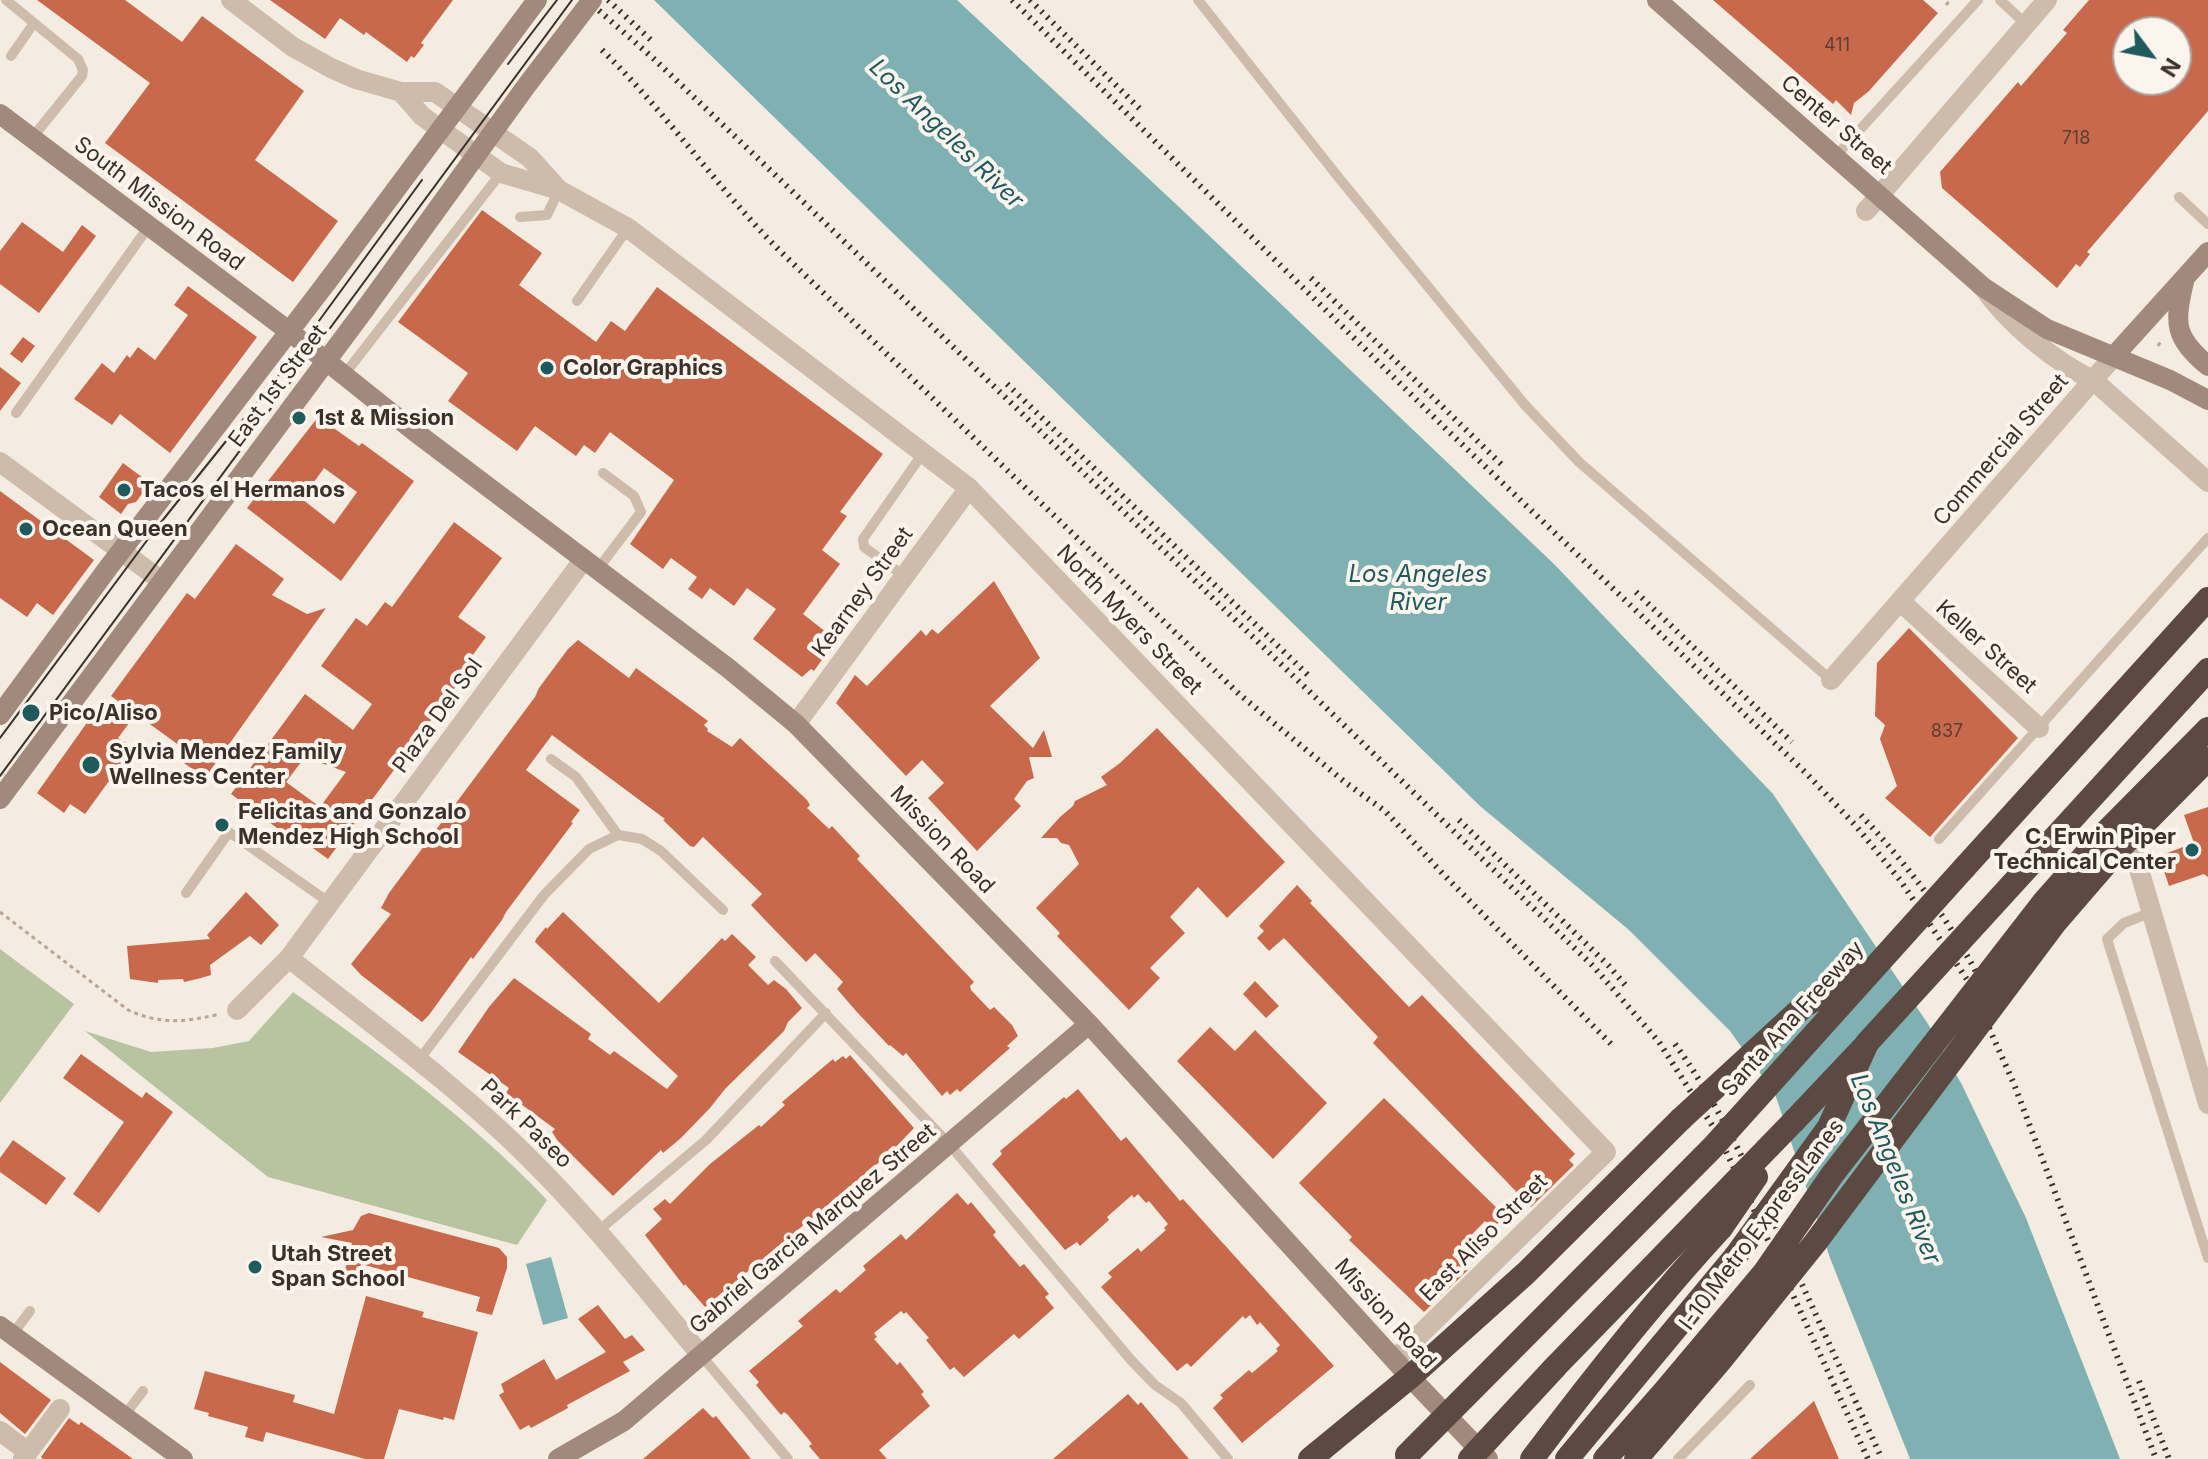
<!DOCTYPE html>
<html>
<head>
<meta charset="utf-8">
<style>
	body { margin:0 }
	#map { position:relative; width:2208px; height:1459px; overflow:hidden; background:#f4ebe1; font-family:Inter,sans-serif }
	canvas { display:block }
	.north { position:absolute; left:2112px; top:16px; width:80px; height:80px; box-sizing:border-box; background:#fbf5ee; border:2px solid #aea6a0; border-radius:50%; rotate:122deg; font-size:22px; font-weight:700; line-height:32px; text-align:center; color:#3b302b }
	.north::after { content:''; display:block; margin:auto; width:28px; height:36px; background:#1f5a5e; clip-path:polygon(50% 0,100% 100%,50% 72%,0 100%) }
</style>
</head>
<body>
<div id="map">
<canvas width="2208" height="1459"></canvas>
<div class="north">N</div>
</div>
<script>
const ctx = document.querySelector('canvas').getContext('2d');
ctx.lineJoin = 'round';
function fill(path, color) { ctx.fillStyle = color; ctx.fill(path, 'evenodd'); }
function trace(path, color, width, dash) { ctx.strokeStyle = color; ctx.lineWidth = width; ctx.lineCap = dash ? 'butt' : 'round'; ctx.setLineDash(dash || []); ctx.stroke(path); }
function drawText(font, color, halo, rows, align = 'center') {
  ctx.font = font + ' Inter,sans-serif'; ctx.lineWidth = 8; ctx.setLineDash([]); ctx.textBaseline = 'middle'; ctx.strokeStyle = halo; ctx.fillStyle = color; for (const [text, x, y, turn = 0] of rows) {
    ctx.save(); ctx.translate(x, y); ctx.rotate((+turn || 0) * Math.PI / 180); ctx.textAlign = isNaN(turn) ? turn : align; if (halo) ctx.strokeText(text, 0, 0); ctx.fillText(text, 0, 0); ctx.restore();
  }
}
fill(new Path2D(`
	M0 949 74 1004 0 1103Z
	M293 992C382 1055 472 1121 547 1200L517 1245 268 1177 85 1031 151 1052 213 1048 249 1041Z`), '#b8c4a0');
fill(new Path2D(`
	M654 0H957L1178 206 1555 565 1773 794 1928 1024 1962 1085 2026 1218 2120 1459H1910L1830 1258 1775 1094 1730 1031 1629 930 1480 806Z
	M551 1257 568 1318 543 1325 526 1264Z`), '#7fb0b2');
fill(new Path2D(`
	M37 0H125L182 42 202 16 304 91 255 160 338 221 293 282 105 143 150 83Z
	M270 0H453L421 43 424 45 414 58 411 56 407 62 366 32 364 35 340 18 325 39Z
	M1713 0H1923L1938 13 1869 91 1854 103 1851 115 1836 100 1833 104Z
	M2089 0H2208V111L2087 252 2090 254 2080 267 2076 264 2057 288 1942 188 1940 172 2018 82 2021 86 2067 33 2063 30ZM2128 32H2176V80H2128Z
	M482 210 542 253 519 285 596 342 611 321 625 331 657 287 883 454 840 512 847 516 822 550 840 564 803 614 836 640 814 671 811 669 802 677 753 639 776 609 747 588 734 606 710 588 702 599 688 589 697 577 671 558 663 569 630 544 674 480 610 432 595 453 584 445 576 456 535 426 517 451 448 401 468 373 398 322Z
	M22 222 63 252 82 225 96 236 39 313 0 284V251Z
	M188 286 257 337 170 453 120 414 112 425 74 399 102 363 114 373 127 355 130 358 138 347 155 360 188 315 174 305Z
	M23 337 35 346 22 363 10 354Z
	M0 367 21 383 0 411Z
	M318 417 359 446 362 443 414 481 341 581 247 508ZM324 468 357 492 334 524 302 499Z
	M123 463 150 483 136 502 128 504 121 514 99 497Z
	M0 491 94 560 53 615 37 603 27 617 0 598Z
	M454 522 502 558 458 617 486 637 453 682 457 685 328 859 288 830 285 834 231 794 305 694 353 730 372 704 321 666 356 618 367 626 385 602 392 607ZM305 757 346 772 320 807 286 782Z
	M236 544 284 579 272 595 307 614 326 608 205 778 184 763 191 754 136 714 118 738 133 748 85 814 70 804 64 813 37 793 91 717 100 724 118 701 111 696 187 593 195 599Z
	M994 581 1040 658 990 706 1033 748 1044 730 1052 757H1029L1034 778 1027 781 1014 799 1021 806 977 851 928 798 944 783 922 760 906 776 836 703 855 675 867 686 921 630 926 636 932 629 938 634Z
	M1909 628 2018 738 1930 837 1885 798 1897 786 1880 739 1885 725 1875 716 1877 663Z
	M578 640 629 678 636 668 708 721 704 725 708 729 707 731 732 747 740 738 787 781 807 800 810 805 807 808 829 829 832 826 860 856 857 859 974 982 970 986 971 990 990 1010 994 1007 1012 1025 1018 1036 1007 1046 1010 1048 960 1092 957 1089 950 1095 947 1091 942 1096 906 1053 903 1056 890 1045 889 1046 856 1011 837 989 843 982 815 953 806 962 766 921 751 905 762 894 703 837 694 847 690 846 663 820 665 819 552 735 526 770 580 810 571 822 573 823 506 912 502 920 473 959 471 957 429 1015 422 1022 361 975 351 964 391 914 381 908 389 893 535 697 539 688 568 649Z
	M1157 728 1285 862 1227 918 1198 887 1170 917 1185 933 1150 968 1160 978 1129 1010 1057 936 1060 933 1036 908 1079 864 1069 845 1061 843 1057 838H1041L1060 817 1073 806 1075 801 1107 785 1101 777 1120 763Z
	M2208 807V877L2204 874 2169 886 2159 856 2194 843 2184 815Z
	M1297 885 1312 901 1310 903 1409 1007 1422 995 1575 1154 1569 1160 1574 1165 1531 1207 1373 1043 1378 1037 1284 938 1269 951 1257 938 1264 931 1259 926Z
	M246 892 279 925 261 945 250 936 210 965 211 975 201 978 184 982 183 979 158 980V983L130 979 127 946 210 939 207 935Z
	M563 912 659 1003 722 938 725 941 732 934 756 957 748 965 768 985 774 980 786 989 802 1008 788 1022 784 1031 725 1089 710 1108 681 1138 663 1153 661 1150 613 1196 558 1141 552 1132 555 1129 506 1093 509 1088 458 1052 489 1007 514 978 591 1034 588 1039 610 1055 614 1051 667 1089 678 1076 535 942 536 939 546 927 547 929Z
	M1255 981 1279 1006 1266 1018 1243 994Z
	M1210 1027 1235 1051 1255 1030 1327 1103 1273 1159 1177 1061Z
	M81 1054 142 1098 146 1092 173 1112 99 1213 73 1194 124 1122 63 1078Z
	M850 1055 914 1128 889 1154 705 1307 685 1284 684 1286 645 1235 662 1219 653 1209 665 1199 670 1204 710 1164 759 1125 761 1127 785 1105 782 1102 833 1059 835 1062 843 1056 846 1059Z
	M1078 1089 1121 1141 1126 1137 1180 1201 1183 1199 1334 1366 1242 1443 1213 1408 1223 1398 1220 1395 1249 1370 1252 1373 1278 1351 1276 1349 1280 1345 1260 1322 1257 1325 1250 1315 1245 1319 1243 1316 1191 1367 1187 1363 1177 1371 1101 1287 1112 1277 1108 1273 1138 1248 1141 1252 1166 1230 1164 1228 1168 1224 1149 1201 1146 1203 1138 1194 1134 1198 1132 1195 1107 1217 1109 1220 1080 1246 1077 1242 1065 1250 992 1164 1002 1154 1000 1151 1064 1097 1066 1099Z
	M1384 1098 1505 1216 1493 1228 1485 1221 1452 1255 1468 1270 1424 1312 1349 1240 1352 1237 1299 1183Z
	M13 1140 66 1178 46 1205 0 1172V1158Z
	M957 1193 968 1205 971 1202 996 1232 993 1235 1020 1267 1024 1264 1049 1294 1045 1297 1054 1308 1019 1339 1014 1334 964 1377 954 1367 950 1370 926 1340 929 1338 906 1312 904 1314 901 1311 874 1333 877 1337 874 1339 897 1365 900 1362 924 1392 921 1394 930 1406 879 1450 887 1459H820L809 1446 812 1444 809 1440 788 1415 784 1412 781 1415 756 1385 759 1382 749 1371 803 1326 798 1321 836 1289 840 1293 866 1270 863 1266 901 1234 906 1240Z
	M369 1213 499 1248 507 1257V1268L492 1315 476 1311 480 1297 361 1264 357 1278 344 1274 352 1243 321 1237 353 1230 361 1216Z
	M366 1296 424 1312 422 1317 478 1332 454 1420 444 1417 443 1420 399 1409 384 1459H365L266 1432 263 1442 245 1437 248 1427 208 1416 209 1413 194 1409 205 1371 295 1395 293 1402 334 1414Z
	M598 1305 625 1339 632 1335 645 1350 623 1362 630 1371 567 1405 568 1408 531 1428 529 1425 520 1430 499 1395 504 1392 501 1384 544 1359 556 1380 606 1352 578 1319Z
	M0 1362 51 1400 25 1434 0 1413Z
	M1128 1394 1138 1405 1141 1402 1189 1459H1053Z
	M1814 1401 1839 1459H1750L1783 1429Z
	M703 1408 713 1418 716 1416 751 1459H643Z
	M69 1418 79 1425 81 1422 133 1459H43L41 1457Z`), '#c8694b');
trace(new Path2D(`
	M1946 5 1950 0
	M2158 346 2162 339
	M0 912 128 1010C160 1025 187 1022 220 1014`), '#b9a596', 3, [4, 4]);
trace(new Path2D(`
	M6 0 78 59 83 70 82 76 32 138
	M1198 0 1339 178 1525 405 1579 462 1831 680
	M2000 0 2026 24
	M11 56 34 23
	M1835 157 1978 0
	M2179 197 2208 224
	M520 217 547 215 559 190
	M577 301 628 228
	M344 375 501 173
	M16 413 149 226
	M598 569 641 512 634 496 603 473
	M904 576 864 547 863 539 923 453
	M551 759 576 777 618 835
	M1939 839 2208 538
	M186 893 229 832 330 903
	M2152 912 2124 923 2107 939 2208 1258
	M775 961 950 1145 1131 1360 1155 1385 1181 1403 1228 1459
	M419 1060 544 895 589 849 618 835 642 839 661 851 723 910
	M598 1231 706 1140 826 1013
	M12 1335 30 1311
	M701 1355 788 1459
	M124 1416 143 1391
	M1678 1459 1750 1385`), '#cdbbac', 10);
trace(new Path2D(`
	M231 0 293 47 331 68 356 79 401 92H435L530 158 559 190
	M401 92 422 116 501 173 559 190 628 228 969 488 1606 1152 1395 1359
	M1866 211 2047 0
	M1983 287C2007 322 2054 362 2093 380L2208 482
	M0 462 162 581
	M1900 601 2039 728
	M1831 680 2114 356
	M796 724 969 488
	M2139 826 2135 838 2136 859 2208 1104
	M289 958C370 1023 455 1084 528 1157 591 1219 645 1288 701 1355
	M237 1010 289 958 584 559
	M0 1431 28 1452
	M23 1459 60 1409`), '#cdbbac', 20);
trace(new Path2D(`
	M1657 0 1983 287 2047 329 2170 380 2208 400
	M0 114 290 332 414 431 728 668 796 724 1089 1024 1410 1377 1488 1459
	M2184 282C2174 324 2174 337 2208 366
	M2114 356 2208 252
	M0 715 108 568 327 282
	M0 799 365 309
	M0 1326 183 1459
	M558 1459 624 1421 1089 1024`), '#a18a7d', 20);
trace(new Path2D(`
	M1965 867 2208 599
	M1794 1121 1864 1047
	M1310 1459 1410 1377 1526 1273 1681 1119
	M1532 1459C1592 1379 1653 1302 1721 1228
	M1567 1459 1735 1257`), '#5c4a42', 24);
trace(new Path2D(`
	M508 64 557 0
	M0 738 154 531 283 370 422 180
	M0 776 572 0`), '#3b302b', 2);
trace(new Path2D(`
	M587 0 654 59 792 191 1593 966 1659 1042 1717 1133 1749 1199 1868 1459
	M608 0 653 42
	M1012 0 1446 429 1806 773 1856 826 1900 880 1968 981 2014 1084 2156 1459
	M1030 0 1143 112
	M602 50C667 113 717 188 781 252L1239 694 1346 783 1385 811 1443 874 1612 1045
	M1311 278 1503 466
	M1007 384 1309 676
	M1636 592 1792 742
	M1861 815C1910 868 1954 925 1985 990
	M1459 820 1609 966 1626 986
	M1675 1044C1708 1090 1734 1139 1758 1190
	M1772 1219 1882 1459
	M2139 1381 2169 1459`), '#3b302b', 6, [2, 6]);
trace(new Path2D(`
	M327 282 537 0
	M365 309 527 85 592 0`), '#a18a7d', 20);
trace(new Path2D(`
	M1681 1119 1805 1005 1859 974
	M1721 1228 1756 1177
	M1735 1257 1829 1127 1867 1043 2208 670
	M1407 1455 1713 1147 1965 867
	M1470 1459 1557 1365 1794 1121
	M1605 1459 1664 1392 1764 1273 1832 1175 2043 903 2104 834 2208 729
	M1636 1459 1720 1361 1815 1243 2054 924 2117 851 2208 759`), '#5c4a42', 24);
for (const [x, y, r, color] of [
	[547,368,8,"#1f5a5e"],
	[299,418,8,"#1f5a5e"],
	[124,490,8,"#1f5a5e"],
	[26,529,8,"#1f5a5e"],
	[31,713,10,"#1f5a5e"],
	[91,765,10,"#1f5a5e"],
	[222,825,8,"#1f5a5e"],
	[2192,850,8,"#1f5a5e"],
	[255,1267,8,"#1f5a5e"]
]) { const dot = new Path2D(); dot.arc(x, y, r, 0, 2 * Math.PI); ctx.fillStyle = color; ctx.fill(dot); trace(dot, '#fbf5ee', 3); }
drawText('18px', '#5e3e33', null, [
	["411",1837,46],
	["718",2076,139],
	["837",1947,732]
]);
drawText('22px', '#3b302b', '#fbf5ee', [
	["Center Street",1836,125,41],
	["South Mission Road",159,204,37],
	["East 1st Street",278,386,-53],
	["Commercial Street",2001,450,-49],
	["Kearney Street",863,592,-54],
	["North Myers Street",1129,620,46],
	["Keller Street",1986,647,42],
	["Plaza Del Sol",438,716,-54],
	["Mission Road",942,840,46],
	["Santa Ana Freeway",1793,1019,-48],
	["Park Paseo",526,1124,44],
	["I-10 Metro ExpressLanes",1762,1225,-53],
	["Gabriel Garcia Marquez Street",813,1229,-40],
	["East Aliso Street",1484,1238,-45],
	["Mission Road",1385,1314,48]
]);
drawText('bold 22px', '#3b302b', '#fbf5ee', [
	["Color Graphics",563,368],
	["1st & Mission",315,418],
	["Tacos el Hermanos",140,490],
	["Ocean Queen",42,529],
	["Pico/Aliso",49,713],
	["Sylvia Mendez Family",109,752],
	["Wellness Center",109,777],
	["Felicitas and Gonzalo",238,812],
	["Mendez High School",238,837],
	["C. Erwin Piper",2176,837,"right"],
	["Technical Center",2176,862,"right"],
	["Utah Street",271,1254],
	["Span School",271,1279]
], 'left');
drawText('italic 24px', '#1f5a5e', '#fbf5ee', [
	["Los Angeles River",946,134,44],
	["Los Angeles",1418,575],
	["River",1418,603],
	["Los Angeles River",1895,1169,68]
]);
</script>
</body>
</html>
